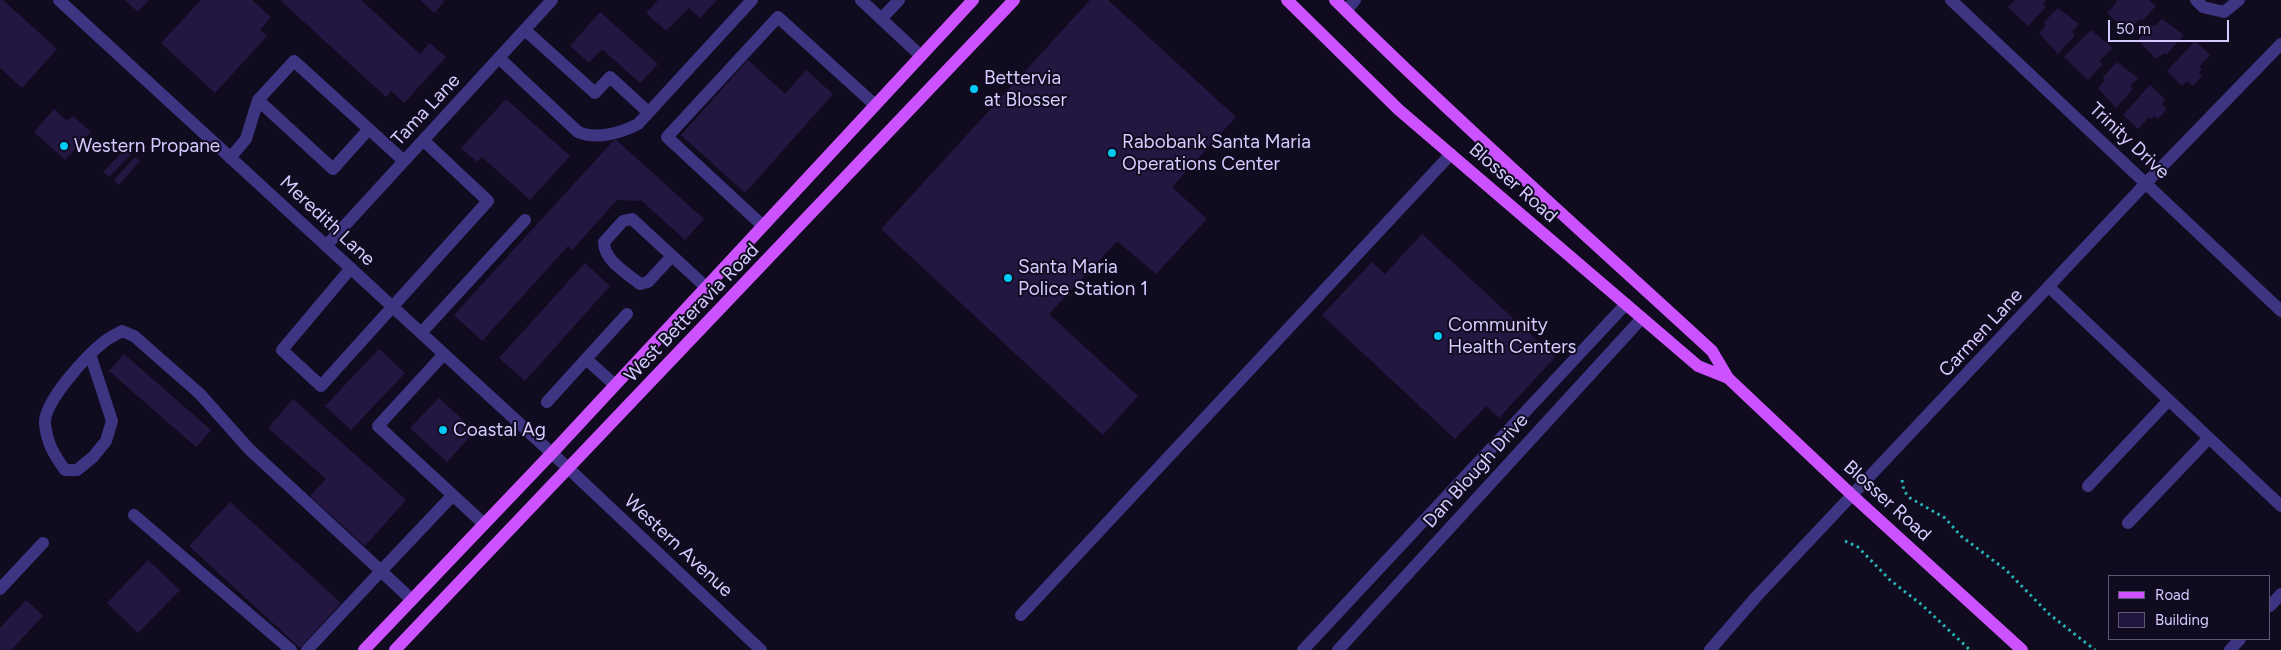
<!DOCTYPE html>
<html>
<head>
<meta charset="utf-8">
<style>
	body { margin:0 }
	#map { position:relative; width:2281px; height:650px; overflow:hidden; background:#110b20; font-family:Figtree,sans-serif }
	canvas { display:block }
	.legend { position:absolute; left:2108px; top:575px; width:162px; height:65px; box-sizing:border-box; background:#110b20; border:1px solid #5f5879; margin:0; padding:6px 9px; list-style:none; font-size:15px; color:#d5cbff }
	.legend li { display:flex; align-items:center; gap:10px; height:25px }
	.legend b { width:25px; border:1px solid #5f5879 }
	.scale { position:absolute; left:2108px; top:20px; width:121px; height:22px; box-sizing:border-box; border:2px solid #d5cbff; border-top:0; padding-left:6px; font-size:15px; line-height:18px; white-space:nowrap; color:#d5cbff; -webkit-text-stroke:4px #110b20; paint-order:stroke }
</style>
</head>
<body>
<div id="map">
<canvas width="2281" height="650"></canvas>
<ul class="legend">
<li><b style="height:6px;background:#cc52ff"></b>Road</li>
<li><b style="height:14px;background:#231742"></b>Building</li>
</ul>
<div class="scale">50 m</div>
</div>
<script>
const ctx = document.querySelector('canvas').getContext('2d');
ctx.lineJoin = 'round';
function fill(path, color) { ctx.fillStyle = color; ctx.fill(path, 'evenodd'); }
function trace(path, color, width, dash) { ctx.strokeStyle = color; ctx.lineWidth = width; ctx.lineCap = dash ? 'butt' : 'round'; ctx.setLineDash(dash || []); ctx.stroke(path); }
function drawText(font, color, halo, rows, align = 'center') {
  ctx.font = font + ' Figtree,sans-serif'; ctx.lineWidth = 4; ctx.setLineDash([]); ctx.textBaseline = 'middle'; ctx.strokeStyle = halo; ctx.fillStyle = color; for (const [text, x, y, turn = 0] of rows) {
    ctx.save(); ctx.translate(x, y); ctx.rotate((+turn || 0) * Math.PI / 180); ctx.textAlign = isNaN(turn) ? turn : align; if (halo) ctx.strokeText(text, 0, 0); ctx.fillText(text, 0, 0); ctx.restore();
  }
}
fill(new Path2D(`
	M0 0H3L57 49 22 88 0 68Z
	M125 0H149L138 12Z
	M201 0H252L271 17 260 30 267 36 215 93 161 43Z
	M280 0H361L420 54 430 43 446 57 404 103 391 91 386 97Z
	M420 0H442L444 2 434 13Z
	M658 0H717L700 18 689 8 666 31 646 13Z
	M1090 0H1108L1236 117 1172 187 1207 219 1156 274 1117 241 1049 314 1138 396 1103 435 881 229Z
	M2015 0H2047L2043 4 2046 7 2028 26 2008 7Z
	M2116 0H2149L2156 6 2142 21 2140 19 2127 32 2107 13 2117 2Z
	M2058 8 2079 24 2072 32 2075 35 2058 54 2039 33 2046 26 2044 22Z
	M600 12 658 64 640 83 602 49 589 63 570 46Z
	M2162 19 2184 35 2166 55 2164 53 2156 59 2138 40 2150 25 2155 26Z
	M2091 30 2113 48 2099 61 2103 64 2088 80 2064 57Z
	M2195 41 2210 55 2199 67 2202 70 2199 73 2202 76 2193 86 2187 81 2182 86 2167 71Z
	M748 60 785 94 806 70 833 94 745 193 681 135Z
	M2117 62 2138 78 2130 86 2133 89 2116 108 2098 88 2104 81 2103 77Z
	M2150 85 2165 99 2162 104 2167 109 2158 119 2154 116 2151 119 2149 117 2138 129 2123 115Z
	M506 99 570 156 530 200 482 157 477 162 461 148Z
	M54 109 67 121 73 116 91 132 65 160 34 132Z
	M615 139 704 219 685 240 642 201 617 200 572 250 568 246 482 341 454 315Z
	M126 148 132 153 109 177 103 172Z
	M135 157 140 161 119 185 114 180Z
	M1422 234 1555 357 1499 418 1486 406 1455 439 1322 315 1372 262 1385 274Z
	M585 263 610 286 525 381 499 358Z
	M379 349 405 373 351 430 325 406Z
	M124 354 211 430 196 447 109 371Z
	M439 398 475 431 447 462 410 428Z
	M293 399 406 500 365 546 310 496 326 479 268 428Z
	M230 502 341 603 300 648 189 546Z
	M148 560 180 590 138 633 107 603Z
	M26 600 43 616 11 650H0V628Z`), '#231742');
trace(new Path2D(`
	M1902 480 1904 491 1910 498 1945 518 1961 536 2006 570 2049 614 2095 650
	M1845 541 1858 547 1890 580 1922 605 1970 650`), '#27b4b7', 3, [2.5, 4]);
trace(new Path2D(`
	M59 0 569 469 761 650
	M861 0 921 56
	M1951 0 2281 311
	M2196 0 2203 7 2224 12 2239 0
	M1346 11 1355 0
	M881 19 899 0
	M525 30 595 93 610 77 648 112
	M499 58 578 132C596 140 621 133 638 124L752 0
	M368 130 333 169 258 100 294 61 404 161
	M230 158 246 139 258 100
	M763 226 667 137 778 17 875 105
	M326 246 552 0
	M672 256 648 282 640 284C627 273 604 261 604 242L623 221 632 219 706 287
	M351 268 282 350 321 386 488 201 423 140
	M2050 288 2281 506
	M421 333 525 220
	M90 354 112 421 106 441 93 457 77 470H65C54 455 47 443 45 424 43 402 88 354 105 341 110 337 117 334 122 331L134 336 200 394 249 449 381 571 307 650
	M444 354 378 426 484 524
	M586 359 627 314
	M547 402 586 359 615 385
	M2088 486 2169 400
	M134 515 291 650
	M2128 523 2209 438
	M0 589 43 543
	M412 600 381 571 453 495
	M2270 606 2281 594
	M1021 615 1451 154
	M1303 650 1626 304
	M1338 650 1642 318
	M1710 650 1756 597 2146 183 2281 44
	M2230 650 2240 639`), '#3d3482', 12);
trace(new Path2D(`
	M1287 0 1399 110 1698 366 1728 378
	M1335 0C1457 121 1586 235 1712 351L1728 378 1853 496 2022 650
	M364 650 552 453 973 0
	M395 650 1014 0`), '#cc52ff', 12);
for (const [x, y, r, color] of [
	[974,89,5,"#00c9f6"],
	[64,146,5,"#00c9f6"],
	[1112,153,5,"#00c9f6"],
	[1008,278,5,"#00c9f6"],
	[1438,336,5,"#00c9f6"],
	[443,430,5,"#00c9f6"]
]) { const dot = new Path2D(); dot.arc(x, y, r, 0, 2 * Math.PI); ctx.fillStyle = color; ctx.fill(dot); trace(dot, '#110b20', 2); }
drawText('19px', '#d5cbff', '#110b20', [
	["Bettervia",984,78],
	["at Blosser",984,100],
	["Rabobank Santa Maria",1122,142],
	["Operations Center",1122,164],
	["Western Propane",74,146],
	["Santa Maria",1018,267],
	["Police Station 1",1018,289],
	["Community",1448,325],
	["Health Centers",1448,347],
	["Coastal Ag",453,430]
], 'left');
drawText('19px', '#d5cbff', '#110b20', [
	["Tama Lane",426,110,-47],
	["Trinity Drive",2129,141,43],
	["Blosser Road",1513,183,41],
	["Meredith Lane",327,221,43],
	["West Betteravia Road",692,313,-46],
	["Carmen Lane",1981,333,-47],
	["Dan Blough Drive",1476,471,-48],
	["Blosser Road",1887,501,42],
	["Western Avenue",678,546,43]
]);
</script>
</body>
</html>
